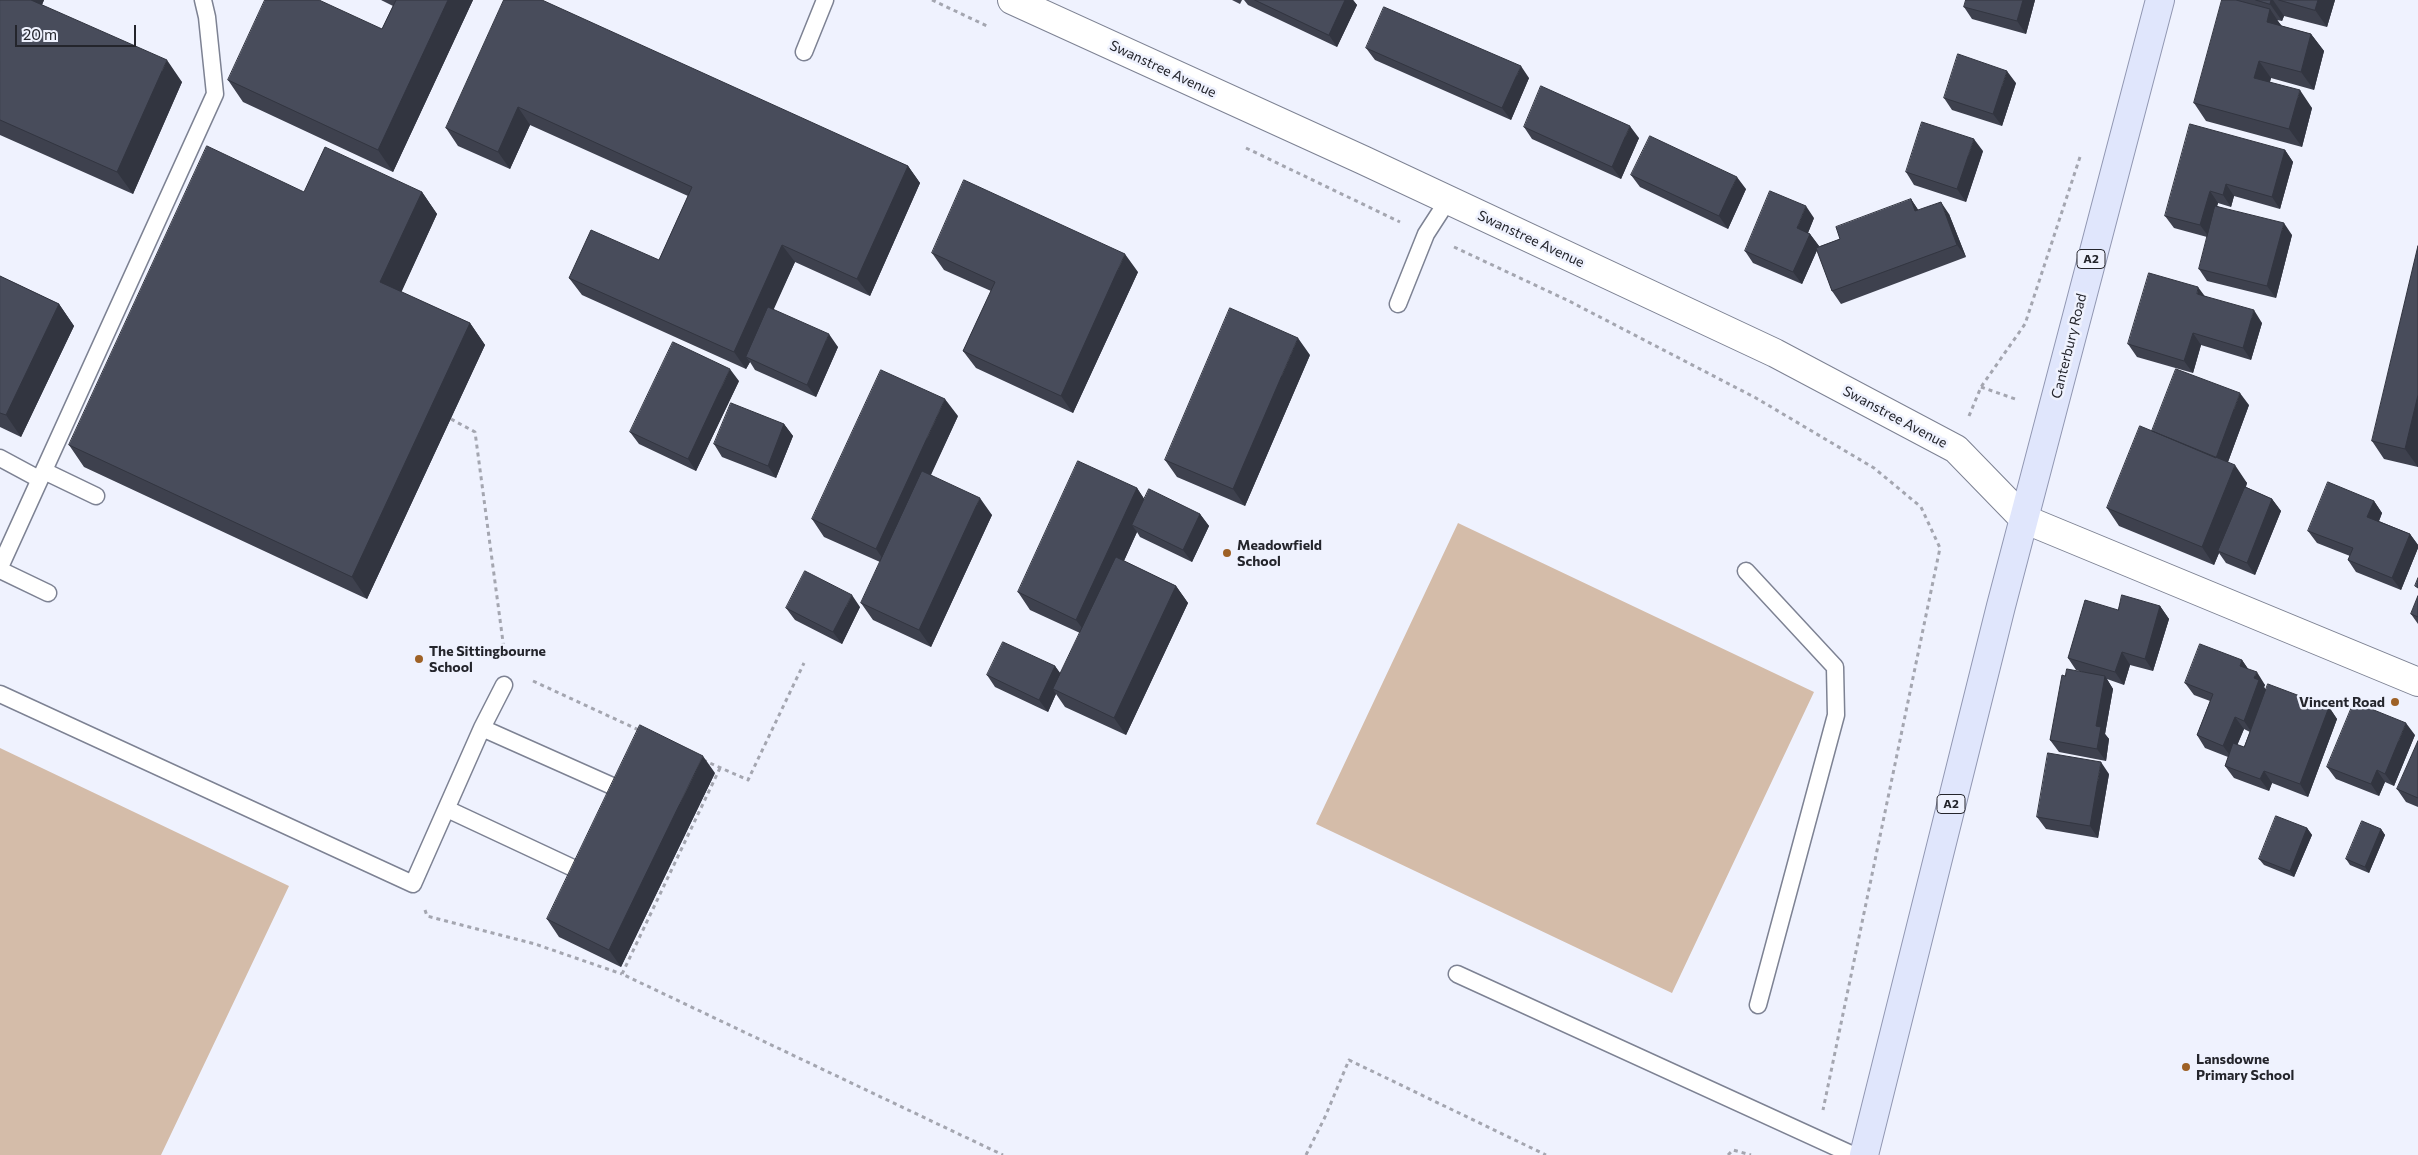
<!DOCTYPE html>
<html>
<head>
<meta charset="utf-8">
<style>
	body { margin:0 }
	#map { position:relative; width:2418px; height:1155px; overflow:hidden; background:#eff2fe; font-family:Commissioner,sans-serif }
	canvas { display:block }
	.scale { position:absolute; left:15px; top:25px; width:121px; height:22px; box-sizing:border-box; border:2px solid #24252c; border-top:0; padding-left:6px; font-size:15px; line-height:18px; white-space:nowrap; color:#24252c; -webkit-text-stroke:4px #eff2fe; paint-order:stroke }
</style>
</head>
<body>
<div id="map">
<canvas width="2418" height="1155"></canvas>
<div class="scale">20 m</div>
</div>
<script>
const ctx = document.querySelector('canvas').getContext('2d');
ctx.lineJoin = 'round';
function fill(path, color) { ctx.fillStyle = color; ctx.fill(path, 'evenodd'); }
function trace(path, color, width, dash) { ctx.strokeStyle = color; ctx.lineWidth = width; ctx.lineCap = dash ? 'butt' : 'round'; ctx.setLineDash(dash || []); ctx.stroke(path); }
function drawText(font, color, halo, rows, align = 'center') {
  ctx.font = font + ' Commissioner,sans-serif'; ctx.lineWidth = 5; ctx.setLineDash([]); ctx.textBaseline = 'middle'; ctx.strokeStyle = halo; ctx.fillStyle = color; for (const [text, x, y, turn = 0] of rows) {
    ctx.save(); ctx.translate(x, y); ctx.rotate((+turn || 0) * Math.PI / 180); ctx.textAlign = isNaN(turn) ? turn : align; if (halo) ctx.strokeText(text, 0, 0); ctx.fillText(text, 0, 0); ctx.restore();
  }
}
fill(new Path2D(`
	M1458 523 1814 692 1672 993 1316 824Z
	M0 748 289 886 161 1155H0Z`), '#d4bca9');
const lane = new Path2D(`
	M804 52 825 0
	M1398 304 1426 234 1448 200
	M0 458 39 479
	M44 471 96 496
	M0 567 215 94 207 17 203 0
	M0 570 48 593
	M1746 571 1835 667 1836 715 1758 1005
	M0 694 413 884 482 728 610 785
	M482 728 504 685
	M447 809 571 867
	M1457 974 1853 1155`);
const street = new Path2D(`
	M2024 519 2418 682`);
const secondary = new Path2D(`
	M1012 0 1363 160 1775 353 1956 449 2024 519`);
const primary = new Path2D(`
	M1864 1155 2001 606 2160 0`);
trace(lane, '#7d8293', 19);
trace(street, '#7d8293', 30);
trace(secondary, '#7d8293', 30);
trace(primary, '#9197b2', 30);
trace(new Path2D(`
	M932 0 987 26
	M1246 148 1400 222
	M1454 247 1569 301 1756 398 1874 468 1921 507 1940 548 1823 1110
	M1981 387 2018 400
	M1969 416 1981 387 2025 324 2080 157
	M451 419 475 432 505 657
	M533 681 641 731
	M703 760 748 780 804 663
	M720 768 622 974 1003 1155
	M425 910 427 916 535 944 622 974
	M1306 1155 1325 1117 1349 1060 1546 1155
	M1728 1155 1733 1150 1751 1155`), '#a4a6b0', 3, [4, 4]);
trace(lane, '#fff', 16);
trace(street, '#fff', 28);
trace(secondary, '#fff', 28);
trace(primary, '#e0e6fc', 28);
fill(new Path2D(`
	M0 0H44L42 5 182 82 133 194 0 135Z
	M381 0H473L393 172 243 102 228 80 382 29 393 6Z
	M504 0 908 166 920 183 870 296 795 262 773 309 838 347 816 397 755 370 750 362 746 369 582 295 569 278 659 260 688 196 530 125 510 169 458 146 446 128Z
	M1232 0H1242L1240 4Z
	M1244 0H1353L1357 5 1337 47 1248 5Z
	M1966 0H2035L2026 34 1972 19 1964 7Z
	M2222 0H2335L2327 27 2284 16 2282 21 2277 20 2282 26 2311 34 2324 51 2314 90 2271 78 2270 82 2312 108 2302 147 2206 121 2194 103Z
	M1366 48 1529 78 1511 120 1375 60Z
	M2016 83 2002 126 1952 110 1944 98Z
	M1524 127 1639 138 1621 179 1532 139Z
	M2285 150 2293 162 2280 209 2234 196 2231 207 2218 203 2217 206 2292 235 2276 298 2207 281 2199 269 2207 237 2174 228 2165 216Z
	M1983 151 1966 202 1914 185 1906 172Z
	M1631 175 1746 189 1728 229 1640 187Z
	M304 192H422L437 214 401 292 470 323 485 345 367 599 84 467 69 445Z
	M1911 199 1918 210 1949 214 1966 257 1841 304 1832 291 1817 250 1802 284 1753 263 1745 251 1814 218 1808 233 1810 234 1819 246 1818 247 1840 239Z
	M2418 246V467L2384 459 2372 441Z
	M932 253 1138 272 1073 413 976 368 963 351 991 291 944 270Z
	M0 276 59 304 74 326 21 437 0 427Z
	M2205 296 2262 323 2251 360 2201 345 2193 373 2137 357 2128 344Z
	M1310 355 1245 506 1177 477 1165 460Z
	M739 381 696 471 639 444 630 432Z
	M2249 405 2228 462 2247 483 2246 487 2272 499 2281 511 2255 575 2226 563 2219 553 2214 565 2119 526 2107 508 2152 431Z
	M958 416 931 475 992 515 931 647 873 620 861 603 880 562 824 537 812 519Z
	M784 424 793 436 776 478 722 457 714 444Z
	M1137 488 1144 499 1200 514 1209 526 1192 562 1140 537 1137 532 1124 561 1176 586 1188 603 1126 735 1065 707 1056 694 1048 712 995 687 987 675 1055 666 1060 674 1080 633 1030 610 1018 592Z
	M2374 501 2382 513 2379 521 2410 534 2418 545V548L2401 590 2356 572 2348 560 2350 556 2317 543 2308 531Z
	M2418 596V624L2411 614Z
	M2160 606 2169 619 2153 671 2130 665 2124 685 2107 679 2113 689 2105 734 2109 739 2106 761 2059 752 2050 740 2065 676 2085 673 2076 670 2068 658 2118 610Z
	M860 607 842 644 795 620 786 608Z
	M2242 660 2248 669 2265 685 2264 687 2266 690 2329 707 2337 719 2308 797 2272 783 2269 791 2234 778 2225 766 2228 757 2205 748 2197 735 2210 701 2194 695 2185 683ZM2244 729 2250 732 2244 747 2237 745Z
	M2415 735 2394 786 2385 782 2379 796 2336 779 2327 767Z
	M2418 741V807L2406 802 2397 789Z
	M715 773 621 967 559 937 547 919Z
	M2109 774 2098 838 2046 829 2037 817Z
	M2307 828 2312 835 2294 877 2264 865 2259 859Z
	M2381 829 2385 835 2369 873 2350 865 2346 859Z`), '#3e414e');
fill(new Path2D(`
	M24 0H44L36 18Z
	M448 0H473L393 172 378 150Z
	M1345 0H1353L1357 5 1337 47 1329 35Z
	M2023 0H2035L2026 34 2017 21Z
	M2271 0H2273L2284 16 2282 21 2270 4Z
	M2318 0H2335L2327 27 2315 10Z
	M2270 9 2282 27 2267 22Z
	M2311 34 2324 51 2314 90 2301 72Z
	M167 60 182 82 133 194 117 172Z
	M2259 61 2271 78 2266 95 2254 78Z
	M1521 66 1529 78 1511 120 1502 108Z
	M2007 71 2016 83 2002 126 1993 114Z
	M2300 90 2312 108 2302 147 2289 129Z
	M518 107 530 125 510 169 498 152Z
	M1630 126 1639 138 1621 179 1612 167Z
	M1974 139 1983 151 1966 202 1957 189Z
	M2285 150 2293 162 2280 209 2272 197Z
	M908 166 920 183 870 296 857 279Z
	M1737 177 1746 189 1728 229 1719 216Z
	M2226 184 2234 196 2231 207 2223 195Z
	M2210 191 2218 203 2209 237 2200 225Z
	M422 192 437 214 396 304 380 282Z
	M1911 199 1919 211H1915Z
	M1941 202 1949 214 1966 257 1957 245Z
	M1806 206 1814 218 1805 240 1797 228Z
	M2284 223 2292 235 2276 298 2267 286Z
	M1810 234 1819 246 1802 284 1793 272Z
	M782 245 795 262 751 360 746 357 750 362 746 369 734 352Z
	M1125 254 1138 272 1073 413 1061 396Z
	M2198 287 2207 299 2197 294Z
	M59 304 74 326 21 437 6 415Z
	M2254 310 2262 323 2251 360 2243 348Z
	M470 323 485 345 367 599 352 577Z
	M2193 333 2201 345 2193 373 2184 361Z
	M829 334 838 347 816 397 807 385Z
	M1298 338 1310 355 1245 506 1233 489Z
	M730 369 739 381 696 471 688 459Z
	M2240 393 2249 405 2225 470 2216 458Z
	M2418 395V467L2405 449Z
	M945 399 958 416 888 566 876 549Z
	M784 424 793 436 776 478 768 466Z
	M2235 465 2247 483 2220 552 2218 551 2219 553 2214 565 2202 547Z
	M1137 488 1149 506 1132 525 1137 532 1089 637 1076 620Z
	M980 498 992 515 931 647 919 630Z
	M2272 499 2281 511 2255 575 2247 563Z
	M2374 501 2382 513 2376 529 2367 517Z
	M1200 514 1209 526 1192 562 1183 550Z
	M2410 534 2418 545V548L2401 590 2392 578Z
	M1176 586 1188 603 1126 735 1114 718Z
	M852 595 860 607 842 644 833 632Z
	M2160 606 2169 619 2153 671 2145 659Z
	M2122 652 2130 665 2124 685 2115 672Z
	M2242 660 2251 673 2240 666Z
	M1055 666 1064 678 1053 689 1056 694 1048 712 1039 700Z
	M2257 672 2265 685 2264 687 2268 693 2252 733 2244 721 2254 678Z
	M2105 676 2113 689 2105 734 2109 739 2106 761 2097 749 2096 726Z
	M2329 707 2337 719 2308 797 2300 784Z
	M2235 717 2244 729 2232 758 2223 746Z
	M2406 723 2415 735 2394 786 2385 774Z
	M703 756 715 773 621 967 609 950Z
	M2101 762 2109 774 2098 838 2090 826Z
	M2377 770 2385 782 2379 796 2371 784Z
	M2264 771 2272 783 2269 791 2260 779Z
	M2307 828 2312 835 2294 877 2290 871Z
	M2381 829 2385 835 2369 873 2365 867Z`), '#323540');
const building = new Path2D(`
	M0 0H31L167 60 117 172 0 120Z
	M265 0H319L382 29 396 0H448L378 150 228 80Z
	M504 0H542L908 166 857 279 782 245 734 352 569 278 591 230 659 260 692 187 518 107 498 152 446 128Z
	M1255 0H1345L1329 35Z
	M1966 0H2023L2017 21 1964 7Z
	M2222 0H2236L2270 9 2267 22 2311 34 2301 72 2259 61 2254 78 2300 90 2289 129 2194 103Z
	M2256 0H2271L2270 4Z
	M2279 0H2318L2315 10Z
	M1384 7 1521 66 1502 108 1366 48Z
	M1958 54 2007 71 1993 114 1944 98Z
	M1541 86 1630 126 1612 167 1524 127Z
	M1922 122 1974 139 1957 189 1906 172Z
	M2190 124 2285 150 2272 197 2226 184 2223 195 2210 191 2200 225 2165 216Z
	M1650 136 1737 177 1719 216 1631 175Z
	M207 146 304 192 325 147 422 192 380 282 470 323 352 577 69 445Z
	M964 180 1125 254 1061 396 963 351 995 282 932 253Z
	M1770 191 1806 206 1797 228 1810 234 1793 272 1745 251Z
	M1911 199 1915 211 1941 202 1957 245 1832 291 1816 248 1840 239 1836 227Z
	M2215 206 2284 223 2267 286 2199 269Z
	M2418 246V395L2405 449 2372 441Z
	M2149 273 2198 287 2197 294 2254 310 2243 348 2193 333 2184 361 2128 344Z
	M0 276 59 304 6 415 0 413Z
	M768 307 829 334 807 385 746 357Z
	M1230 308 1298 338 1233 489 1165 460Z
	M673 342 730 369 688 459 630 432Z
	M2176 369 2240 393 2216 458 2152 431Z
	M881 370 945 399 876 549 812 519Z
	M731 403 784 424 768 466 714 444Z
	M2140 426 2235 465 2202 547 2107 508Z
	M1078 461 1137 488 1076 620 1018 592Z
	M922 471 980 498 919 630 861 603Z
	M2328 482 2374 501 2367 517 2410 534 2392 578 2348 560 2353 548 2308 531Z
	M2245 487 2272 499 2247 563 2218 551Z
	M1149 489 1200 514 1183 550 1132 525Z
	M1116 557 1176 586 1114 718 1053 689Z
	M805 571 852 595 833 632 786 608Z
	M2418 578V588L2415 586Z
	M2122 595 2160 606 2145 659 2122 652 2115 672 2068 658 2085 600 2118 610Z
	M2418 596V617L2411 614Z
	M1003 642 1055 666 1039 700 987 675Z
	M2200 644 2242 660 2240 666 2257 672 2254 678 2259 680 2244 721 2235 717 2223 746 2197 735 2213 694 2185 683Z
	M2067 669 2105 676 2096 726 2101 727 2097 749 2050 740 2062 675 2065 676Z
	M2268 684 2329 707 2300 784 2264 771 2260 779 2225 766 2233 743 2244 747Z
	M2354 702 2406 723 2385 774 2377 770 2371 784 2327 767Z
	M640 725 703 756 609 950 547 919Z
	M2418 741V798L2397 789Z
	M2048 753 2101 762 2090 826 2037 817Z
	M2276 816 2307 828 2290 871 2259 859Z
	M2362 821 2381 829 2365 867 2346 859Z`);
fill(building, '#484c5b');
trace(building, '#323540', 1);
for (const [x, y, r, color] of [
	[1227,553,5,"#9e6126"],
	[419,659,5,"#9e6126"],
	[2395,702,5,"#9e6126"],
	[2186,1067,5,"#9e6126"]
]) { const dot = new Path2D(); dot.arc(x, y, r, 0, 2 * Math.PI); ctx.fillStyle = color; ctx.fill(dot); trace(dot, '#eff2fe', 2); }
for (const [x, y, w] of [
	[2091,259,28],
	[1951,804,28]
]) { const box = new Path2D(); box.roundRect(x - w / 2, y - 9.5, w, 19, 4); ctx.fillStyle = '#eff2fe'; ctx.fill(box); trace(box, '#24252c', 1); }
drawText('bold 12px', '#24252c', null, [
	["A2",2091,259],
	["A2",1951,804]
]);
drawText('14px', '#24252c', '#eff2fe', [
	["Swanstree Avenue",1163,69,25],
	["Swanstree Avenue",1531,239,25],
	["Canterbury Road",2069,346,-76],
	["Swanstree Avenue",1895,417,28]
]);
drawText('bold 14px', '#24252c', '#eff2fe', [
	["Meadowfield",1237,545],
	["School",1237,561],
	["The Sittingbourne",429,651],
	["School",429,667],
	["Vincent Road",2385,702,"right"],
	["Lansdowne",2196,1059],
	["Primary School",2196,1075]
], 'left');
</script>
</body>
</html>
